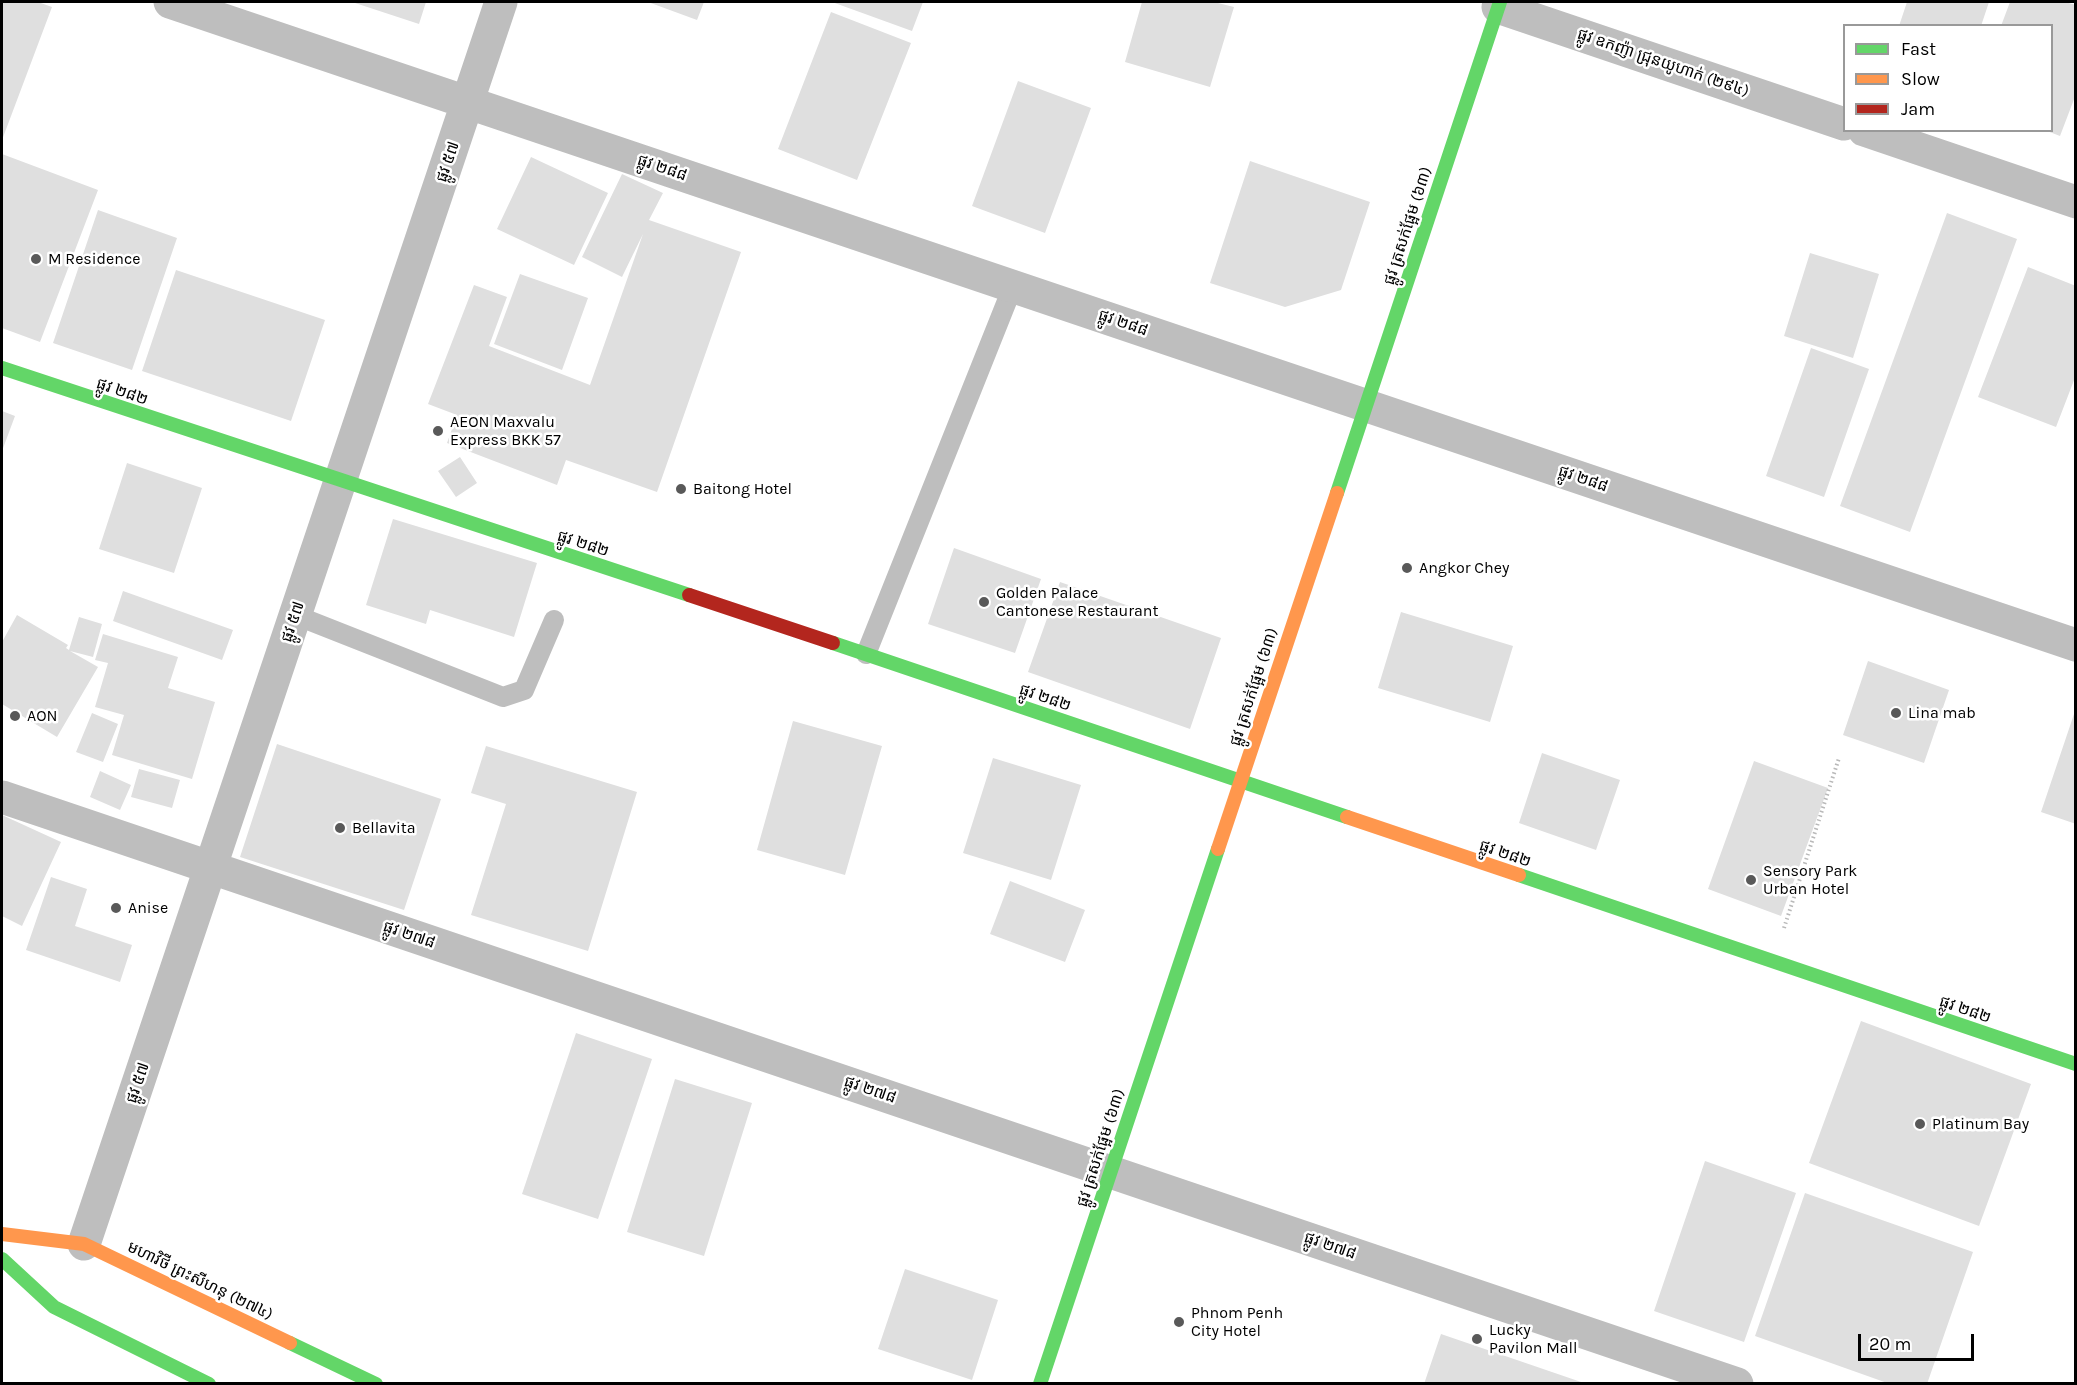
<!DOCTYPE html>
<html>
<head>
<meta charset="utf-8">
<style>
	body { margin:0 }
	#map { position:relative; width:2077px; height:1385px; overflow:hidden; background:#fff; font-family:Karla,sans-serif }
	canvas { display:block }
	.frame { position:absolute; inset:0; border:3px solid #000; pointer-events:none }
	.legend { position:absolute; left:1843px; top:24px; width:210px; height:108px; box-sizing:border-box; background:#fff; border:2px solid #999; margin:0; padding:8px 10px; list-style:none; font-size:18px; color:#000 }
	.legend li { display:flex; align-items:center; gap:12px; height:30px }
	.legend b { width:30px; border:2px solid #999 }
	.scale { position:absolute; left:1858px; top:1334px; width:116px; height:27px; box-sizing:border-box; border:3px solid #000; border-top:0; padding-left:8px; font-size:18px; line-height:21px; white-space:nowrap; color:#000; -webkit-text-stroke:4px #fff; paint-order:stroke }
</style>
</head>
<body>
<div id="map">
<canvas width="2077" height="1385"></canvas>
<div class="frame"></div>
<ul class="legend">
<li><b style="height:8px;background:#63d668"></b>Fast</li>
<li><b style="height:8px;background:#ff974d"></b>Slow</li>
<li><b style="height:8px;background:#b3261e"></b>Jam</li>
</ul>
<div class="scale">20 m</div>
</div>
<script>
const ctx = document.querySelector('canvas').getContext('2d');
ctx.lineJoin = 'round';
function fill(path, color) { ctx.fillStyle = color; ctx.fill(path, 'evenodd'); }
function trace(path, color, width, dash) { ctx.strokeStyle = color; ctx.lineWidth = width; ctx.lineCap = dash ? 'butt' : 'round'; ctx.setLineDash(dash || []); ctx.stroke(path); }
function drawText(font, color, halo, rows, align = 'center') {
  ctx.font = font + ' Karla,"Noto Sans Khmer",sans-serif'; ctx.lineWidth = 5; ctx.setLineDash([]); ctx.textBaseline = 'middle'; ctx.strokeStyle = halo; ctx.fillStyle = color; for (const [text, x, y, turn = 0] of rows) {
    ctx.save(); ctx.translate(x, y); ctx.rotate((+turn || 0) * Math.PI / 180); ctx.textAlign = isNaN(turn) ? turn : align; if (halo) ctx.strokeText(text, 0, 0); ctx.fillText(text, 0, 0); ctx.restore();
  }
}
fill(new Path2D(`
	M2 2H38L52 7 2 140Z
	M352 2H426L419 24Z
	M648 2H704L697 20Z
	M832 2H923L912 31Z
	M1142 2H1214L1234 7 1210 87 1125 62Z
	M1907 2H1989L1981 26H1899Z
	M2010 2H2065L2076 5V94L2060 136 2047 131 2052 130V26H2001Z
	M831 12 911 43 857 180 778 149Z
	M1018 81 1091 108 1045 233 972 206Z
	M2 154 98 190 40 342 2 328Z
	M531 157 608 193 574 265 497 229Z
	M1250 161 1370 202 1341 290 1285 307 1210 283Z
	M622 174 663 193 649 220 741 252 657 492 566 460 557 485 447 443 457 415 428 404 474 285 507 297 489 346 590 385 643 234 622 277 582 257Z
	M98 210 177 238 132 370 53 343Z
	M1947 213 2017 239 1910 532 1840 506Z
	M1810 253 1879 274 1853 358 1784 336Z
	M2028 267 2076 286V375L2056 427 1978 397Z
	M176 270 325 320 291 421 142 371Z
	M520 274 588 298 562 370 494 344Z
	M1811 348 1869 369 1824 497 1766 476Z
	M2 411 15 416 2 451Z
	M460 457 477 483 456 497 438 471Z
	M127 463 202 488 174 573 99 549Z
	M393 519 537 563 514 637 430 610 426 624 366 605Z
	M954 548 1041 579 1015 653 928 624Z
	M1060 582 1221 638 1190 729 1028 672Z
	M123 591 233 630 222 660 113 621Z
	M1401 612 1513 646 1490 722 1378 688Z
	M17 615 68 645 66 648 69 650 79 617 102 624 93 657 70 651 98 667 57 737 2 704V642Z
	M103 634 178 657 168 688 215 702 192 779 112 755 124 715 95 707 108 663 95 660Z
	M1868 661 1949 690 1924 763 1843 735Z
	M2075 711H2076V824L2041 812Z
	M92 713 118 724 103 762 76 752Z
	M793 721 882 746 845 875 757 850Z
	M277 744 441 799 404 910 240 857Z
	M486 746 637 792 588 951 471 915 506 804 471 793Z
	M1542 753 1620 780 1596 850 1519 823Z
	M993 758 1081 785 1051 880 963 853Z
	M1754 761 1828 788 1781 916 1708 889Z
	M139 769 180 780 172 808 131 797Z
	M100 771 131 785 120 810 90 797Z
	M2 815 61 842 22 926 2 916Z
	M51 877 87 889 75 926 132 945 120 982 26 950Z
	M1010 881 1085 910 1065 962 990 934Z
	M1861 1021 2031 1084 1979 1226 1809 1163Z
	M576 1033 652 1059 598 1219 522 1194Z
	M675 1079 752 1103 704 1256 627 1232Z
	M1705 1161 1796 1193 1744 1342 1654 1311Z
	M1805 1193 1973 1252 1927 1384H1890L1755 1336Z
	M905 1269 998 1300 972 1380 878 1349Z
	M1441 1334 1584 1383V1384H1424Z`), '#dfdfdf');
trace(new Path2D(`
	M1784 928 1839 758`), '#b9b9b9', 4, [1.5, 3]);
trace(new Path2D(`
	M295 615 503 697 524 690 554 620
	M866 654 1013 286`), '#bebebe', 20);
trace(new Path2D(`
	M170 2 2076 645
	M1498 7 1844 124
	M1864 130 2076 202
	M2 797 1737 1384
	M84 1244 501 2`), '#bebebe', 33);
trace(new Path2D(`
	M2 368 689 595
	M1337 493 1500 2
	M833 643 1347 817
	M1519 875 2076 1064
	M2 1259 54 1307 209 1384
	M290 1343 376 1384
	M1040 1384 1218 849`), '#63d668', 14);
trace(new Path2D(`
	M1347 817 1519 875
	M1218 849 1337 493
	M2 1234 84 1244 290 1343`), '#ff974d', 14);
trace(new Path2D(`
	M689 595 833 643`), '#b3261e', 14);
for (const [x, y, r, color] of [
	[36,259,6,"#595959"],
	[438,431,6,"#595959"],
	[681,489,6,"#595959"],
	[1407,568,6,"#595959"],
	[984,602,6,"#595959"],
	[1896,713,6,"#595959"],
	[15,716,6,"#595959"],
	[340,828,6,"#595959"],
	[1751,880,6,"#595959"],
	[116,908,6,"#595959"],
	[1920,1124,6,"#595959"],
	[1179,1322,6,"#595959"],
	[1477,1339,6,"#595959"]
]) { const dot = new Path2D(); dot.arc(x, y, r, 0, 2 * Math.PI); ctx.fillStyle = color; ctx.fill(dot); trace(dot, '#fff', 2); }
drawText('16px', '#000', '#fff', [
	["ផ្លូវ ឧកញ៉ា ជ្រុនយូហាក់ (២៩៤)",1663,63,19],
	["ផ្លូវ ៥៧",448,162,-71],
	["ផ្លូវ ២៨៨",662,168,19],
	["ផ្លូវ ត្រសក់ផ្អែម (៦៣)",1408,226,-72],
	["ផ្លូវ ២៨៨",1123,323,19],
	["ផ្លូវ ២៨២",122,392,19],
	["ផ្លូវ ២៨៨",1583,479,19],
	["ផ្លូវ ២៨២",583,544,18],
	["ផ្លូវ ៥៧",293,622,-71],
	["ផ្លូវ ត្រសក់ផ្អែម (៦៣)",1254,687,-72],
	["ផ្លូវ ២៨២",1045,698,19],
	["ផ្លូវ ២៨២",1505,854,19],
	["ផ្លូវ ២៧៨",409,935,19],
	["ផ្លូវ ២៨២",1965,1010,19],
	["ផ្លូវ ៥៧",138,1083,-71],
	["ផ្លូវ ២៧៨",870,1090,19],
	["ផ្លូវ ត្រសក់ផ្អែម (៦៣)",1101,1148,-72],
	["ផ្លូវ ២៧៨",1330,1246,19],
	["មហាវិថី ព្រះសីហនុ (២៧៤)",200,1281,26]
]);
drawText('16px', '#000', '#fff', [
	["M Residence",48,259],
	["AEON Maxvalu",450,422],
	["Express BKK 57",450,440],
	["Baitong Hotel",693,489],
	["Angkor Chey",1419,568],
	["Golden Palace",996,593],
	["Cantonese Restaurant",996,611],
	["Lina mab",1908,713],
	["AON",27,716],
	["Bellavita",352,828],
	["Sensory Park",1763,871],
	["Urban Hotel",1763,889],
	["Anise",128,908],
	["Platinum Bay",1932,1124],
	["Phnom Penh",1191,1313],
	["City Hotel",1191,1331],
	["Lucky",1489,1330],
	["Pavilon Mall",1489,1348]
], 'left');
</script>
</body>
</html>
